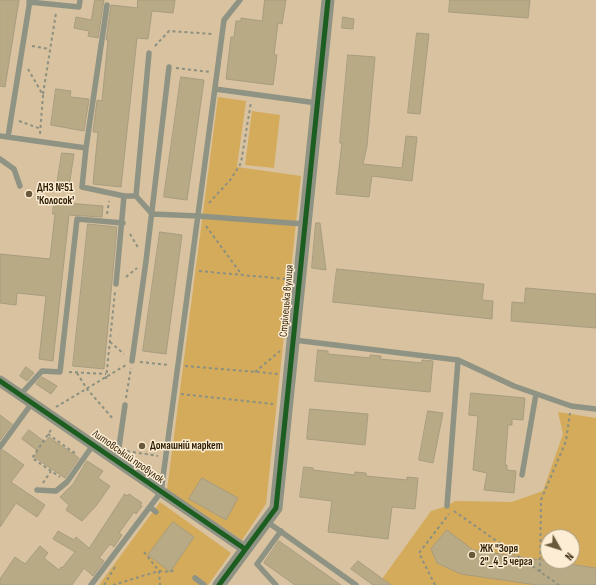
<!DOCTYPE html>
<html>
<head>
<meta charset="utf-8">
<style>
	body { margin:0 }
	#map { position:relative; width:596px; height:585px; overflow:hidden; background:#d8c29f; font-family:"Sofia Sans Condensed",sans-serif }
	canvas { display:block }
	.north { position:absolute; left:540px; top:529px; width:40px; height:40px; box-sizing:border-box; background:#fdedd4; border:1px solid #aa9b81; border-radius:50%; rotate:129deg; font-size:11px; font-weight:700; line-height:16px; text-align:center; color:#2d1f04 }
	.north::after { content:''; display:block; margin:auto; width:14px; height:18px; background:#69583a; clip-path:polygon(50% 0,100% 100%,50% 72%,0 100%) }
</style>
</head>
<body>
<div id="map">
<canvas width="596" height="585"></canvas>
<div class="north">N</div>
</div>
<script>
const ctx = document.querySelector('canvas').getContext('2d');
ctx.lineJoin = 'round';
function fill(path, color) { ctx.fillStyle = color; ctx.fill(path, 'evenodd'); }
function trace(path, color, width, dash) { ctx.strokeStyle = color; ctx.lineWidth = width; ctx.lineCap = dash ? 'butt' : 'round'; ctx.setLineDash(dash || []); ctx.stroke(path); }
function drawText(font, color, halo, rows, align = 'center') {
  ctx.font = font + ' "Sofia Sans Condensed",sans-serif'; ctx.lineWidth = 3; ctx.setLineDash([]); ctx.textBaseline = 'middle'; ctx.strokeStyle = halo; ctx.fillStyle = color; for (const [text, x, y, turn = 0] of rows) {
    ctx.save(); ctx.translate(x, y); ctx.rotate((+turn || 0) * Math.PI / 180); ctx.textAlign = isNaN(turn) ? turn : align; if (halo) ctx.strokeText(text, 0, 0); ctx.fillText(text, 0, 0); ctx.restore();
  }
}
fill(new Path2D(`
	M218 97 246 101 237 167 301 176 266 504 242 540 167 490Z
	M252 111 280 115 274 168 245 165Z
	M558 412 596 418V585H391L382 579 431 511 447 506 455 501 512 502 543 491 563 434ZM548 537H572V561H548Z
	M160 502 231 553 208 585H99Z`), '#d4ab5b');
const building = new Path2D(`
	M0 0H19L5 87 0 86Z
	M95 0H104L98 38 88 36 89 31 74 28 76 17 91 20Z
	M138 0H175L173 13 152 11 148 39 137 38 121 187 93 184 98 132H93L97 100 102 101 108 40H106L111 5 137 8Z
	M265 0H286L282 24 278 23 274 54 277 55 273 85 226 79 231 37H234L236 21H241V18L262 21Z
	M450 0H530L528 18 449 12Z
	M343 17 354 19 353 29 342 28Z
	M417 33 429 34 420 114 408 113Z
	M348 55 375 57 367 146 363 164 402 168 406 136 417 137 412 181 372 176 369 197 336 194 342 143H340Z
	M181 77 204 80 187 200 164 197Z
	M56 89 71 91 70 97 89 99 84 131 51 125Z
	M62 153 74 154 69 186 57 184Z
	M54 202 103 206 102 217 69 215 53 361 39 359 46 296 17 293 16 305 0 303V254L50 259 55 214H53Z
	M316 223H320L326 270 312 268Z
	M88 224 117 227 104 369 73 366Z
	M160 232 182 235 166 354 143 351Z
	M337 269 484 284 482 300 493 301 492 319 333 302Z
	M526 288 596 294V328L511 321 512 302 524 303Z
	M318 350 328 351V354L370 358V355L381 356 380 359 422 363V360L433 361 430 392 315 381Z
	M26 367 34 373 27 381 20 376Z
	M42 377 57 386 51 394 36 384Z
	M471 393 525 398 523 420 512 419V425H508L505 465H507V470L516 471 514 493 484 490 487 473 473 470 478 416 469 415Z
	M310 409 368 414 365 445 307 439Z
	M428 411 443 413 433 463 419 460Z
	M0 415 12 424 0 440Z
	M29 430 45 442 49 437 79 458 65 478 34 457 38 451 22 439Z
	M3 450 24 465 11 482 45 505 37 517 16 503 0 527V451Z
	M87 461 103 471 98 478 110 486 96 506 82 521 66 510 69 505 60 497 73 484Z
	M304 467 313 468V470L355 475V472L366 473V476L407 480V477L418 478 415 509 392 507 388 539 328 532 332 501 300 497Z
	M202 478 238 498 226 520 189 499Z
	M125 494 127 496 129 494 142 503 140 505 142 506 136 514 134 512 119 533 122 535 114 547 110 544 99 558 104 561 93 576 84 568 72 585H0V579L15 557 25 564 40 546 48 553 44 558 59 570 61 567 62 568 75 552 53 539 58 531 74 540 76 537 89 548Z
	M173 522 194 537 170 572 148 555Z
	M447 530 473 550 596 568V585H537L461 574 437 563 431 549Z
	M279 541 341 585H295L264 563Z
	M358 561 391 585H373L351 569Z`);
fill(building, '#b8aa85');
trace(building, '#a89c7f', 1);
trace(new Path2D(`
	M32 46 50 49
	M155 46 169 31 213 34
	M176 68 210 72
	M28 69 43 95 40 134
	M43 94 56 13
	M19 121 41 129
	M209 203 231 179 241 163 251 102
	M107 214 109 201
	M206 226 242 275
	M130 234 139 249
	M199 271 286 279
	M126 277 137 268
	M110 342 124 354
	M140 362 169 365
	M185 366 279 374
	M69 372 106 374
	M255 372 280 351
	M77 373 87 389 114 420
	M106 379 115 292
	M181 394 273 404
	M126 398 131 368
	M56 407 126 365
	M51 430 32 458 60 477
	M48 434 76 454
	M127 451 158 456
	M43 483 51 471
	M454 511 559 585
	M144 552 159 571 160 585
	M540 572 541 500 566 441 570 413
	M104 585 115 567
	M113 585 159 571 170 572 174 570
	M435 585 419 553 449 514`), '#8c9081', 2, [3, 3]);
trace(new Path2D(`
	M29 2 79 7 80 0
	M215 89 317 103
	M0 136 86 148 82 187 124 196
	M8 137 30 0
	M86 148 107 5
	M0 159 14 169 20 186
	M136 196 149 53
	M116 284 124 196H136L152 214 198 216 304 224
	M294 340 458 360 514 386 571 406 596 409
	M132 361 146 261 169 67
	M20 395 42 371 60 372 77 219 123 223
	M0 447 32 403
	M117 461 125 405
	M522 475 536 394
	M37 490 56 491 67 482 93 445
	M447 506 458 360
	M150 507 156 512
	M266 521 356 585
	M195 578 204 585
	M91 585 161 492 224 20 240 0
	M276 585 257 564 281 531`), '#8f9384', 5.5);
trace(new Path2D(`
	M0 381 245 549`), '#8f9384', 11);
trace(new Path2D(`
	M219 585 276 508 328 0`), '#8f9384', 13);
trace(new Path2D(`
	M0 381 245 549
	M219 585 276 508 328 0`), '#1b5e20', 5);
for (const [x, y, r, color] of [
	[29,194,4,"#69583a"],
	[142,446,4,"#69583a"],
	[472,555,4,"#69583a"]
]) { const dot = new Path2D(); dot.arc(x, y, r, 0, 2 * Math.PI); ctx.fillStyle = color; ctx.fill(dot); trace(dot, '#fdedd4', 1.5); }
drawText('bold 11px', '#2d1f04', '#fdedd4', [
	["ДНЗ №51",37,188],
	["'Колосок'",37,201],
	["Домашній маркет",150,446],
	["ЖК \"Зоря",480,549],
	["2\"_4_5 черга",480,562]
], 'left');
drawText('11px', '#2d1f04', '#fdedd4', [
	["Стрілецька вулиця",287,301,-85],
	["Литовський провулок",128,457,35]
]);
</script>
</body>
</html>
